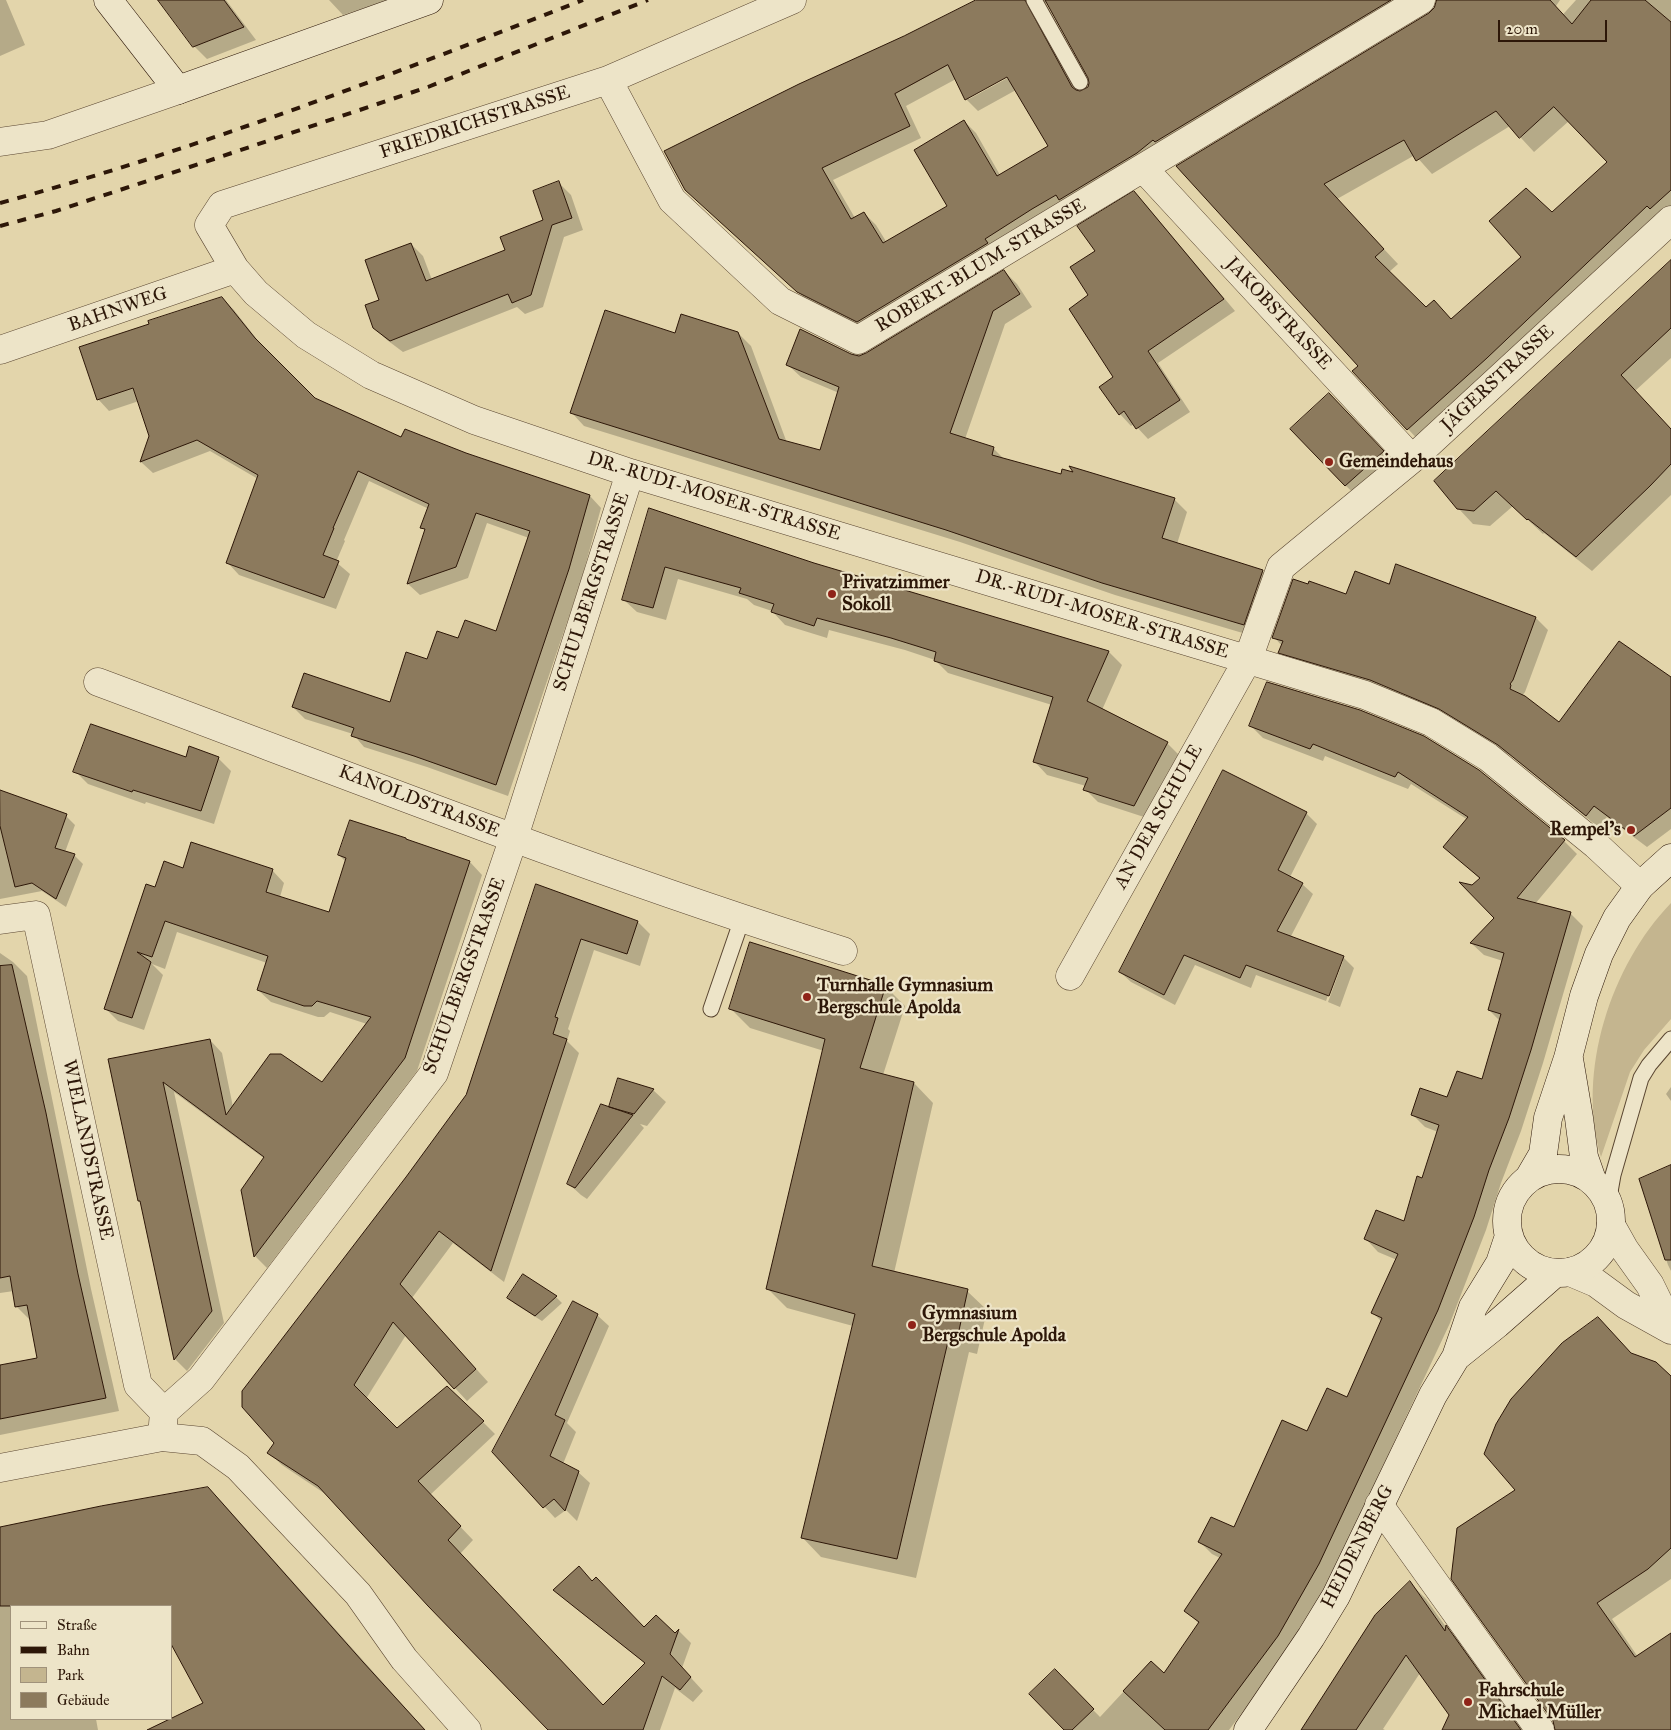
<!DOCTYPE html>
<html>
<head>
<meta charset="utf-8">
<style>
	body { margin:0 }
	#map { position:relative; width:1671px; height:1730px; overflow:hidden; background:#e3d5ab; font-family:"IM FELL Great Primer",serif }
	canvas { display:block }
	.legend { position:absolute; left:10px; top:1605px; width:162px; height:115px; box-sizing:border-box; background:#ede4c8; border:1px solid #a0927b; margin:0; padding:6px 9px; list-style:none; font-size:15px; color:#2d1708 }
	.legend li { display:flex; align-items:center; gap:10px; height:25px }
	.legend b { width:25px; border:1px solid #a0927b }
	.scale { position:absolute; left:1498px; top:20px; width:109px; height:22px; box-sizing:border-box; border:2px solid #2d1708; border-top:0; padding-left:6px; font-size:15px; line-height:18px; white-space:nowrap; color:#2d1708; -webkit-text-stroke:4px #ede4c8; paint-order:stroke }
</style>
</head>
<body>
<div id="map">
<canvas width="1671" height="1730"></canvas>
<ul class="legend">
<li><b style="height:6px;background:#ede4c8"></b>Straße</li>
<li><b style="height:6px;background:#2d1708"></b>Bahn</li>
<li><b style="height:14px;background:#c4b58f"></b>Park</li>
<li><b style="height:14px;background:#8c7a5d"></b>Gebäude</li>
</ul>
<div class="scale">20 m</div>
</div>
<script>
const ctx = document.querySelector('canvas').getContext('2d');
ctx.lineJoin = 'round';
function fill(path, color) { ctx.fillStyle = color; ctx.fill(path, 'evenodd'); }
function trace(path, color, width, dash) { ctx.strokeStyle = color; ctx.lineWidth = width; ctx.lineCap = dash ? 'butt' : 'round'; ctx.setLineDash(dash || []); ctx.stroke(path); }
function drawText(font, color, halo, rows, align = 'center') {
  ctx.font = font + ' "IM FELL Great Primer",serif'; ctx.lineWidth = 4.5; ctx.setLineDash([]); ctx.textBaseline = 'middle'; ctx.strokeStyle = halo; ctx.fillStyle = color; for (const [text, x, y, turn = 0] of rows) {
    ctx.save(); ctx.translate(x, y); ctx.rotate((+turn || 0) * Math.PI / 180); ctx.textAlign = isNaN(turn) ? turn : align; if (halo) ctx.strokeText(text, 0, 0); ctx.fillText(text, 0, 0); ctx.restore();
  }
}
fill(new Path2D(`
	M1671 903V1019L1644 1050 1630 1072 1601 1157C1576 1072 1611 965 1671 903Z`), '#c4b58f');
fill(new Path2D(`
	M0 0H6L25 45 0 56Z
	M160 0H226L256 40 207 59 194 46Z
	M329 0H389L343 15Z
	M979 0H1423L870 334 811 304 686 190 904 37ZM1042 3H1048L1089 77 1090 87 1079 92 1037 18ZM1011 73 1013 75 969 99V96ZM956 79 966 99 978 111 1016 90 1050 146 1000 175 976 133 964 121 949 206 887 243 876 225 864 213 855 218 833 180 921 138 906 106Z
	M1474 0H1560L1550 15 1557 21 1576 0H1671V217L1422 444 1354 371 1360 366 1178 166ZM1569 121 1608 162 1552 214 1523 257 1452 320 1426 309 1389 272 1398 264 1337 199 1415 155 1432 174 1510 126 1534 152Z
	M558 182 571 195 583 230 564 237 543 307 525 314 517 307 403 352 387 340 374 328 380 300 411 244 423 256 432 280 506 250 545 220Z
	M1134 193 1146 205 1235 311 1158 363 1190 412 1148 439 1134 424 1131 426 1120 414 1115 377 1090 295 1097 251Z
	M1671 263V358L1635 391 1671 429V495L1592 571 1544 533 1543 534 1513 506 1490 526 1473 524 1458 508Z
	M1004 271 1017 284 1032 307 1005 324 965 439 994 449 1005 460 1061 475H1076L1174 499 1187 512 1177 544 1263 571 1275 584 1256 637 1115 595 960 542 584 426 572 413 676 335 738 333 751 346 787 443 820 452 839 393 801 377 788 365 851 355 859 357 867 355Z
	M222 298 234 310 266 351 315 399 401 439 465 455 590 496 601 508 581 581 508 796 427 767 364 747 353 734 305 719 293 707 391 703 428 661 459 640 497 632 529 538 487 523 468 578 420 595 408 584 426 531 422 527 429 509 369 481 344 540 345 541 336 562 350 574 336 609 239 575 228 563 258 479 210 451 153 473 141 462 150 436 139 401 109 411 98 399 150 324Z
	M1329 394 1402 471 1365 504 1345 485Z
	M650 510 813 564 1109 652 1122 665 1102 710 1167 743 1180 756 1147 818 1098 802 1085 789 1086 786 1047 775 1035 762 1052 705 948 673 935 660 905 650 829 630 827 638 785 625 772 611 754 605 747 599 678 579 666 620 637 612 624 600Z
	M1397 566 1536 618 1548 630 1525 692 1522 696 1560 724 1671 679V829L1647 847 1607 817 1598 827 1511 756 1452 720 1292 664 1280 652 1282 646 1274 637 1347 595 1390 586Z
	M1251 726 1478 771 1564 841 1577 854 1535 904 1570 913 1583 926 1543 1063 1521 1131 1501 1183 1486 1230 1450 1323 1331 1577 1290 1649 1229 1730H1065L1055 1671 1100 1717 1151 1662 1164 1675 1199 1624 1186 1610 1220 1558 1212 1554 1200 1542 1235 1529 1308 1433 1348 1398 1381 1321 1373 1313 1397 1260 1378 1252 1366 1239 1405 1222 1423 1180 1438 1132 1425 1127 1412 1114 1448 1099 1483 1081 1500 1021 1489 1010 1503 961 1484 955 1471 943 1496 918 1473 887 1480 879 1445 847 1468 820 1411 784 1408 789 1325 756 1323 761 1263 738Z
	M218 758 231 771 214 824 146 802 145 804 88 784 75 771 187 759Z
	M0 790 66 816 75 825 65 852 74 855 83 864 66 907 42 891 0 899Z
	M1306 813 1317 824 1290 877 1302 884 1313 894 1290 938 1343 957 1354 968 1340 1007 1328 1002 1343 961H1341L1326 1001 1256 975 1251 988 1195 965 1175 1005 1131 982 1120 972Z
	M408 841 470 862 482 875 417 1071 267 1268 255 1256 242 1190 265 1159 174 1092 224 1323 187 1371 175 1359 142 1204 139 1201 110 1060 210 1040 222 1053 233 1107 322 1084 367 1024 330 1012 324 1017H318L271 1002 258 990 267 963 177 932 165 969 152 964 163 975 144 1030 118 1021 106 1009 156 888 183 869 272 870 284 883 280 897 330 913 346 862 339 855Z
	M537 886 638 922 650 934 640 966 594 950 568 1029 570 1031 567 1041 579 1053 504 1282 453 1243 412 1298 488 1382 467 1401 406 1335 366 1399 397 1429 483 1422 495 1434 430 1495 473 1540 460 1554 603 1707 646 1664 568 1602 555 1590 593 1582 645 1629 675 1634 679 1631 691 1643 682 1668 703 1691 693 1702 675 1688 660 1730H550L330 1497 282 1465 269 1453 275 1443 407 1177 467 1096Z
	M0 953 13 962 27 976 91 1289 119 1411 0 1435V1366L39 1358 30 1320 16 1306 14 1291 0 1293Z
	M885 986 905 1006 883 1075 914 1083 933 1103 894 1273 967 1291 987 1310 977 1354 969 1352 916 1578 821 1557 802 1537 853 1326 787 1308 768 1289 824 1051 750 1028 730 1008Z
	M1671 1087V1101L1666 1094Z
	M653 1090 666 1102 647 1126 640 1124 644 1128 587 1199 581 1195 569 1184 610 1108Z
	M1671 1166V1271L1668 1265 1640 1180Z
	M523 1276 556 1297 562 1303 542 1321 515 1304 509 1298Z
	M597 1315 609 1326 567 1423 576 1432 563 1464 578 1472 590 1483 577 1521 566 1510 555 1518 494 1452Z
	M1632 1355 1671 1378V1579L1612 1619 1638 1657 1671 1634V1730H1557L1517 1490Z
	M208 1488 222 1502 425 1730H161L204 1704 171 1606H162L122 1563 131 1606H11V1719H96L98 1730H0V1528Z
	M1410 1583 1426 1599 1446 1627 1462 1643 1524 1730H1461L1420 1673 1383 1729 1385 1730H1302Z`), '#0003');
const building = new Path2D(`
	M158 0H224L244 27 193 47Z
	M976 0H1025L1072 87 1076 90 1080 91 1088 87 1089 83 1088 78 1045 0H1391L1155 142 1153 140 1137 153 1059 200 1056 195 1032 209 985 239 988 243 857 322 797 292 685 190 664 151 799 84 904 36ZM948 65 965 100 1007 77 1048 146 997 176 964 120 914 150 947 206 883 243 864 212 851 219 822 168 910 126 895 94Z
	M1437 0H1550L1572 24 1591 0H1645L1671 22V190L1650 209 1647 206 1487 358 1407 430 1352 371 1358 366 1176 166 1429 13 1434 8ZM1554 107 1607 162 1552 212 1526 188 1489 221 1521 257 1451 319 1434 300 1426 307 1375 257 1384 249 1324 184 1404 140 1416 161 1496 111 1519 138Z
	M559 181 572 218 552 225 531 295 512 303 508 294 390 341 373 328 365 305 379 300 365 260 411 243 426 281 505 250 500 237 543 220 533 191Z
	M1134 191 1224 299 1148 351 1180 400 1136 429 1124 411 1119 415 1099 387 1113 377 1069 309 1088 295 1070 267 1095 251 1077 226Z
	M1671 260V328L1621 375 1671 429V464L1650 486 1576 557 1528 519 1527 520 1496 491 1474 511 1457 509 1434 481Z
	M1004 270 1020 294 993 311 950 433 994 447 992 455 1061 474 1062 469 1073 472 1069 466 1175 498 1162 538 1263 570 1244 625 1102 583 946 530 570 413 605 310 675 333 681 314 738 332 779 439 820 450 839 387 786 365 800 329 851 354 859 356 866 353Z
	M222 297 255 338 315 398 401 437 405 429 466 453 590 495 569 569 496 785 414 756 351 736 354 728 292 707 304 673 390 702 406 652 427 659 437 631 458 638 465 620 496 631 530 531 476 513 456 567 407 584 425 529 420 528 429 504 358 471 333 528H334L323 555 339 561 324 598 226 563 258 475 197 440 140 462 149 436 133 388 97 400 79 347 149 324 148 321Z
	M1329 393 1384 451 1345 486 1290 429Z
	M649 508 814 563 1109 651 1087 701 1168 742 1134 806 1083 790 1088 778 1033 762 1053 697 934 661 936 652 891 638 817 618 814 626 771 612 774 604 739 593 741 588 665 567 653 608 622 600Z
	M1396 564 1536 617 1513 680 1510 684 1511 685 1510 689 1525 696 1559 722 1619 641 1671 677V808L1634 836 1594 806 1586 816 1498 745 1439 709 1370 680 1278 653 1283 641 1272 638 1293 579 1308 584 1309 581 1346 594 1355 571 1389 584Z
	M1267 682 1360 710 1424 736 1479 770 1565 840 1517 898 1571 912 1531 1050 1509 1118 1489 1170 1474 1217 1438 1310 1319 1564 1278 1636 1208 1730H1165L1123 1691 1151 1661 1164 1673 1199 1622 1184 1611 1222 1554 1198 1542 1211 1517 1234 1527 1282 1420 1307 1431 1327 1388 1347 1397 1382 1318 1371 1313 1398 1254 1364 1239 1376 1210 1404 1221 1417 1176 1422 1178 1439 1125 1411 1115 1420 1088 1447 1097 1457 1071 1482 1079 1501 1014 1488 1010 1504 953 1470 943 1494 918 1459 882 1472 885 1480 878 1443 847 1468 817 1398 772 1395 777 1313 744 1310 749 1249 726Z
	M91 724 186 757 189 746 219 757 201 811 133 790 132 792 73 772Z
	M1223 770 1307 812 1278 870 1303 883 1277 931 1344 956 1329 996 1246 965 1240 978 1184 955 1164 995 1119 972Z
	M0 790 67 814 55 848 75 854 56 899 32 883 15 887 0 826Z
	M350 820 406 838V839L470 861 405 1058 254 1257 241 1190 264 1157 163 1082 212 1311 174 1360 140 1201H138L108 1059 210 1039 226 1115 270 1054H281L322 1082 371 1017 317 1001 312 1006H304L257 990 268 956 165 921 152 957 137 952 151 962 132 1018 104 1009 146 884 155 887 164 861 183 868 191 842 273 869 266 892 329 912 346 858 338 855Z
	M536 884 638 921 627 954 581 939 555 1017 558 1018 553 1034 567 1039 491 1271 439 1231 400 1284 476 1369 454 1389 393 1322 354 1385 397 1428 447 1386 484 1421 418 1481 461 1526 448 1540 603 1705 645 1663 553 1590 579 1566 592 1581 596 1577 644 1627 656 1615 675 1633 679 1629 670 1654 691 1677 680 1690 662 1676 643 1730H548L428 1606 318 1486 267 1453 274 1443 242 1407V1391L406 1177 466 1095Z
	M750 942 886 985 860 1068 914 1082 872 1266 968 1289 958 1335 950 1333 897 1559 801 1538 855 1314 766 1289 825 1039 729 1009Z
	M12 965 46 1113 78 1274 106 1398 0 1419V1365L37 1358 27 1305 15 1307 10 1276 0 1278V966Z
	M618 1078 654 1089 634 1114 609 1107Z
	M601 1104 633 1115 575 1188 567 1184Z
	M1671 1165V1260H1665L1639 1179Z
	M523 1274 557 1296 535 1316 507 1298Z
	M573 1301 598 1314 555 1415 565 1420 550 1456 579 1471 565 1511 554 1499 543 1508 492 1452Z
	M1598 1317 1631 1353 1656 1362 1671 1376V1548L1648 1569 1597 1603 1635 1657 1671 1633V1730H1555L1553 1721 1451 1579 1457 1528 1515 1490 1484 1454 1496 1424 1511 1399 1562 1343Z
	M208 1487 363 1662 425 1730H147L203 1703 171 1644V1606H0V1527L101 1506Z
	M1410 1581 1445 1631 1446 1625 1521 1730H1442L1449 1715 1406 1655 1356 1730H1301L1375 1615Z
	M1055 1669 1094 1709 1072 1730H1064L1029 1694Z`);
fill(building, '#8c7a5d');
trace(building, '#2d1708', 1);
const service = new Path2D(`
	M1034 0 1080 82
	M711 1009 742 919
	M1608 1203 1613 1175 1641 1078 1649 1065 1671 1039`);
const minor = new Path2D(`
	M792 0 608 80 222 205 209 225 235 269 256 293 306 335 371 375 474 420 630 473 1365 695 1431 722 1488 757 1596 845 1640 886
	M608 80 672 200 780 301 858 340 1421 0
	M0 142 48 135 178 90
	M1143 168 1412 459
	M0 350 235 269
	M98 682C345 774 591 872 843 951
	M0 920 36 915 138 1385 164 1412
	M1070 976 1248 659 1281 567 1412 459 1671 220
	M1611 1225 1625 1250 1650 1285 1671 1328
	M1570 1272 1596 1283 1626 1305 1671 1330
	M162 1437 164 1412 201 1379 434 1073 514 837 630 473
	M1379 1505 1540 1730`);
const tertiary = new Path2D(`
	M0 1468 162 1437 202 1441 238 1467 358 1594 404 1659 467 1730`);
const secondary = new Path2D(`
	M108 0 178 90 429 0
	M1569 1059 1579 1118 1584 1157 1592 1180
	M1507 1221a52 52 0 1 1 104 0a52 52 0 1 1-104 0Z
	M1529 1178 1543 1154 1548 1118 1568 1058 1584 996 1599 954 1617 918 1640 886 1671 858
	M1456 1357 1497 1324 1555 1273
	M1248 1730 1311 1637 1336 1596 1433 1395 1456 1357 1473 1307 1500 1263 1509 1236`);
trace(service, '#5a4631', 17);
trace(minor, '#5a4631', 29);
trace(tertiary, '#5a4631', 29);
trace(secondary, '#2d1708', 29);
trace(service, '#ede4c8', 15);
trace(minor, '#ede4c8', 28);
trace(tertiary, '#ede4c8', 28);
trace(secondary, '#ede4c8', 28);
trace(new Path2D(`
	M0 203C199 149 391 75 583 0
	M0 226 56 211 205 162 428 87 648 0`), '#2d1708', 4, [9, 9]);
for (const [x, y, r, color] of [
	[1329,462,5,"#8f2418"],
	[832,594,5,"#8f2418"],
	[1631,830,5,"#8f2418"],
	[807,997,5,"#8f2418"],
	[912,1325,5,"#8f2418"],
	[1468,1702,5,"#8f2418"]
]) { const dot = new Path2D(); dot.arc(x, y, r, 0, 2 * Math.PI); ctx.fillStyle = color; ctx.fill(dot); trace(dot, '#ede4c8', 2); }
drawText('19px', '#2d1708', '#ede4c8', [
	["FRIEDRICHSTRASSE",475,123,-18],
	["ROBERT-BLUM-STRASSE",981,266,-31],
	["BAHNWEG",118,310,-19],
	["JAKOBSTRASSE",1278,314,47],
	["JÄGERSTRASSE",1498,379,-43],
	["DR.-RUDI-MOSER-STRASSE",714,497,17],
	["SCHULBERGSTRASSE",592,592,-72],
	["DR.-RUDI-MOSER-STRASSE",1102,615,17],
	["KANOLDSTRASSE",419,802,21],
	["AN DER SCHULE",1159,817,-61],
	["SCHULBERGSTRASSE",465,976,-70],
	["WIELANDSTRASSE",87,1150,78],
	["HEIDENBERG",1358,1547,-63]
]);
drawText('bold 19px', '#2d1708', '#ede4c8', [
	["Gemeindehaus",1339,462],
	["Privatzimmer",842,583],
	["Sokoll",842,605],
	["Rempel's",1621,830,"right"],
	["Turnhalle Gymnasium",817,986],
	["Bergschule Apolda",817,1008],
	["Gymnasium",922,1314],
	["Bergschule Apolda",922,1336],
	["Fahrschule",1478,1691],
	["Michael Müller",1478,1713]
], 'left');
</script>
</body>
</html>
